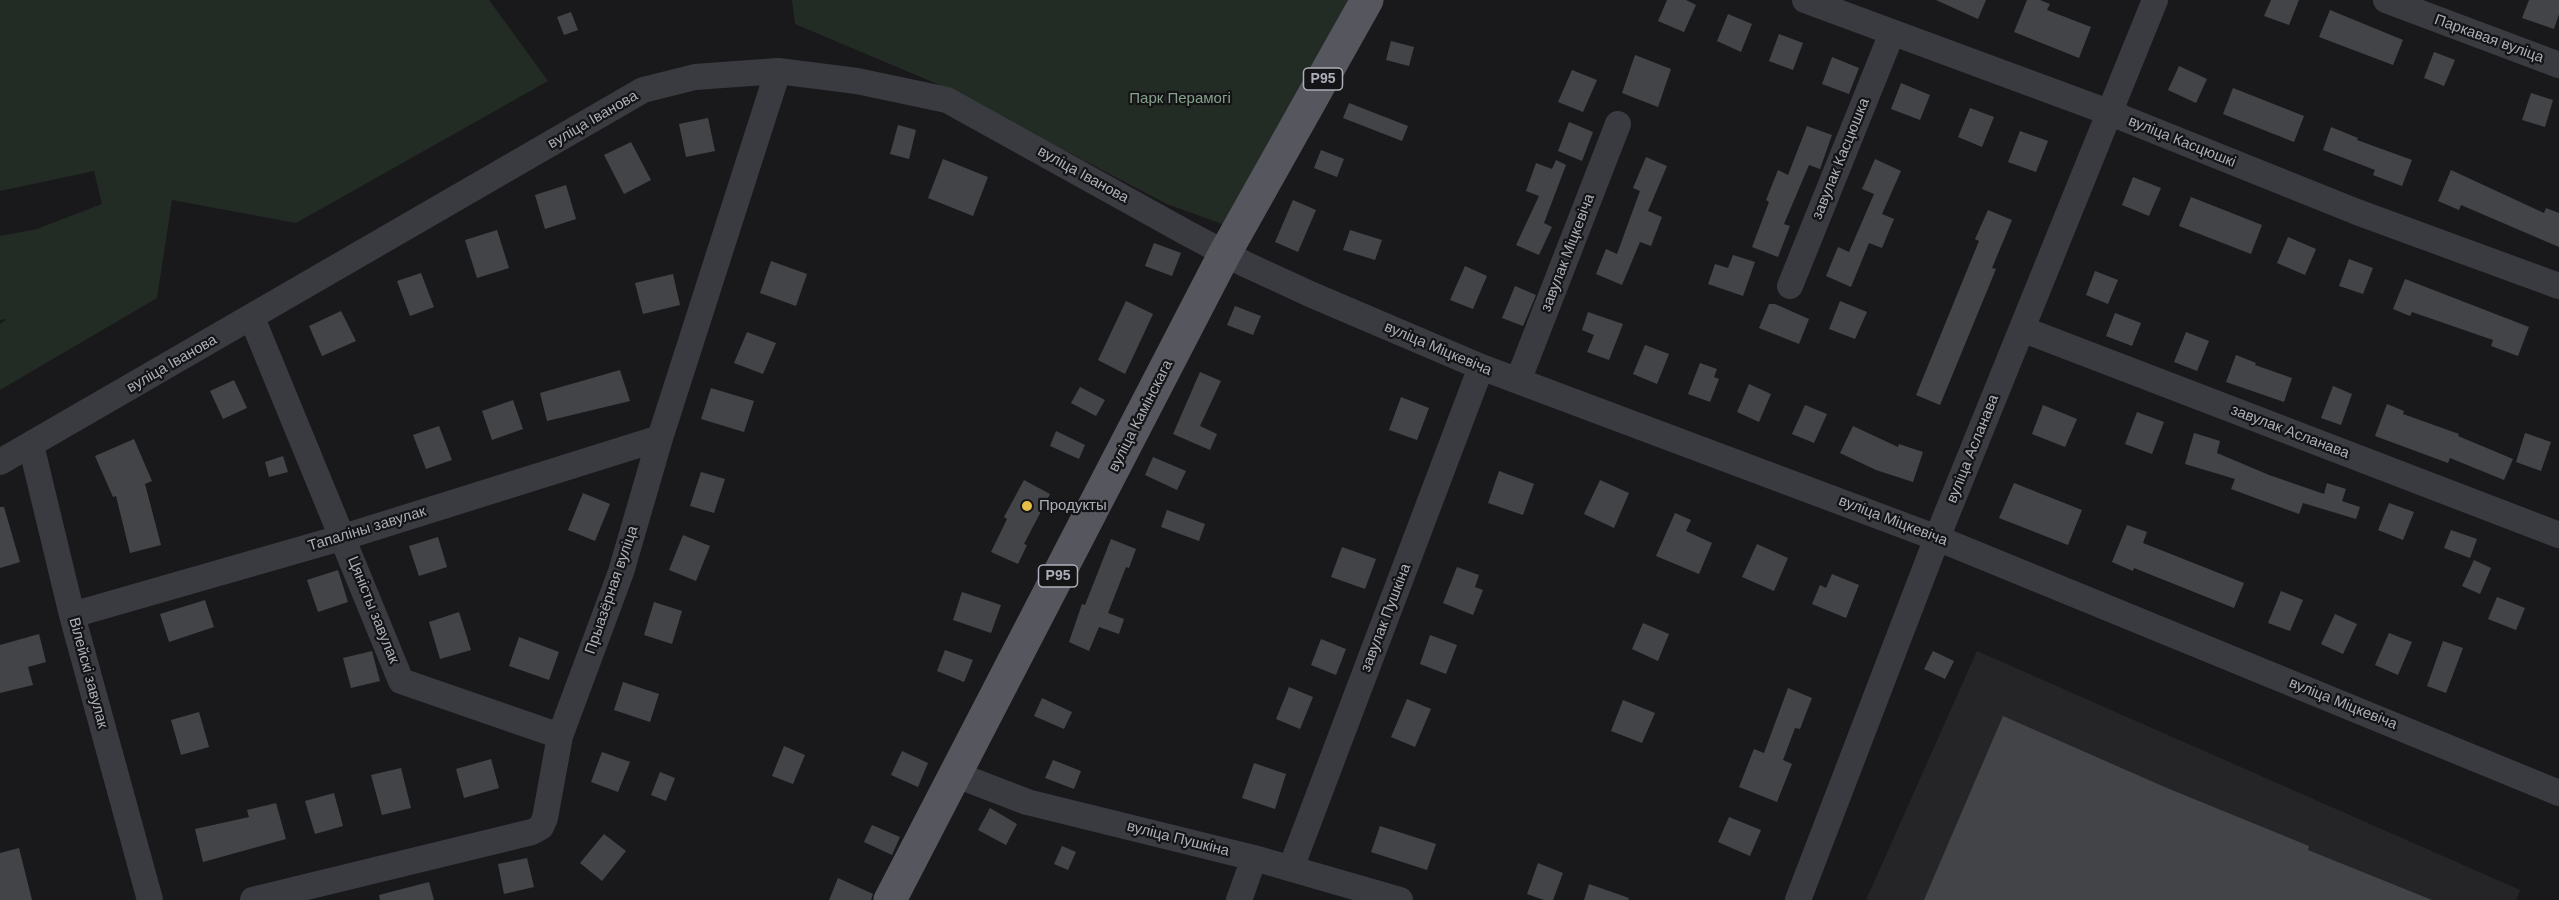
<!DOCTYPE html>
<html>
<head>
<meta charset="utf-8">
<style>
	body { margin:0 }
	canvas { display:block; background:#19191b }
</style>
</head>
<body>
<canvas width="2559" height="900"></canvas>
<script>
const ctx = document.querySelector('canvas').getContext('2d');
ctx.lineJoin = 'round';
function fill(path, color) { ctx.fillStyle = color; ctx.fill(path, 'evenodd'); }
function trace(path, color, width, dash) { ctx.strokeStyle = color; ctx.lineWidth = width; ctx.lineCap = dash ? 'butt' : 'round'; ctx.setLineDash(dash || []); ctx.stroke(path); }
function drawText(font, color, halo, rows, align = 'center') {
  ctx.font = font + ' Helvetica,sans-serif'; ctx.lineWidth = 4.5; ctx.setLineDash([]); ctx.textBaseline = 'middle'; ctx.strokeStyle = halo; ctx.fillStyle = color; for (const [text, x, y, turn = 0] of rows) {
    ctx.save(); ctx.translate(x, y); ctx.rotate((+turn || 0) * Math.PI / 180); ctx.textAlign = isNaN(turn) ? turn : align; if (halo) ctx.strokeText(text, 0, 0); ctx.fillText(text, 0, 0); ctx.restore();
  }
}
fill(new Path2D(`
	M1977 651 2520 890 2516 900H1866Z`), '#252528');
fill(new Path2D(`
	M0 0H489L548 81 296 223 172 200 157 298 0 390V324L7 319 0 320V236L37 229 102 204 94 171 0 191Z
	M792 0H1348L1225 225 1167 204 942 86 795 24Z`), '#232b25');
fill(new Path2D(`
	M1667 0H1686L1696 5 1684 32 1658 21Z
	M1936 0H1986L1978 19Z
	M2027 0H2040L2050 4 2047 10 2091 27 2079 58 2014 32Z
	M2271 0H2299L2289 25 2264 16Z
	M2529 0H2559V14L2554 29 2522 18Z
	M2330 10 2403 40 2393 65 2319 37Z
	M571 12 578 30 564 35 557 17Z
	M1728 14 1752 24 1741 52 1717 41Z
	M1779 34 1803 43 1793 70 1769 61Z
	M1391 41 1414 47 1409 66 1386 60Z
	M2434 52 2455 60 2444 86 2424 78Z
	M1635 55 1671 69 1658 107 1622 93Z
	M1832 57 1859 68 1849 94 1822 84Z
	M2179 66 2207 79 2196 103 2168 90Z
	M1572 70 1597 80 1583 112 1558 102Z
	M1901 83 1930 95 1920 120 1891 109Z
	M2233 88 2304 116 2294 142 2223 114Z
	M2531 93 2553 100 2545 127 2522 120Z
	M1349 103 1408 126 1402 141 1343 118Z
	M1970 108 1994 117 1982 147 1958 137Z
	M708 118 715 151 686 157 679 124Z
	M1569 122 1593 132 1582 161 1558 151Z
	M898 125 916 130 909 159 890 154Z
	M1807 126 1832 135 1820 169 1809 165 1784 224 1790 226 1778 257 1752 247 1769 202 1766 200 1778 170 1788 175Z
	M2331 127 2358 138 2357 140 2412 160 2402 186 2373 175 2375 170 2323 150Z
	M2020 131 2048 141 2036 172 2008 162Z
	M631 142 651 180 624 194 604 155Z
	M1321 150 1344 159 1337 177 1314 168Z
	M1646 157 1667 166 1648 211 1662 217 1651 246 1640 242 1622 285 1596 274 1606 249 1617 254 1640 191 1633 188Z
	M943 159 988 177 973 216 928 198Z
	M1875 159 1901 171 1882 214 1894 219 1882 248 1869 243 1851 287 1826 276 1838 247 1849 252 1874 194 1862 189Z
	M1556 160 1566 165 1544 223 1552 227 1539 255 1516 245 1539 196 1526 191 1536 163 1552 169Z
	M2451 170 2544 213 2546 208 2559 213V247L2461 205 2459 210 2438 201Z
	M2133 177 2161 188 2149 216 2122 205Z
	M566 185 576 219 545 229 535 195Z
	M2191 197 2262 225 2251 254 2179 226Z
	M1293 200 1316 210 1298 252 1275 242Z
	M1988 210 2012 220 1992 268 1996 269 1940 405 1916 395 1979 241 1975 239Z
	M497 230 509 268 477 278 465 240Z
	M1350 230 1382 240 1375 260 1343 250Z
	M2288 237 2316 249 2305 275 2277 263Z
	M1154 243 1181 253 1172 276 1145 266Z
	M1733 255 1755 262 1743 296 1708 284 1715 264 1728 268Z
	M2349 259 2373 268 2363 294 2339 286Z
	M771 261 807 274 796 306 760 293Z
	M1465 266 1487 276 1473 309 1450 300Z
	M2095 271 2118 280 2108 304 2086 295Z
	M421 273 434 307 410 316 397 281Z
	M673 274 680 305 643 314 635 283Z
	M2405 279 2529 327 2518 356 2491 346 2493 340 2412 312 2410 316 2393 309Z
	M1515 286 1536 295 1523 326 1502 318Z
	M1126 301 1153 314 1125 374 1098 360Z
	M1840 301 1867 312 1855 339 1829 329Z
	M1769 304H1775L1809 319 1799 344 1759 328Z
	M1235 306 1261 316 1253 335 1227 325Z
	M341 311 356 341 322 356 309 326Z
	M1588 312 1623 324 1609 360 1587 352 1594 335 1582 330Z
	M2115 313 2141 323 2132 346 2106 336Z
	M747 332 776 343 763 374 734 363Z
	M2186 332 2209 341 2197 371 2174 362Z
	M1645 345 1669 354 1657 384 1633 374Z
	M2236 355 2256 363 2255 365 2292 378 2284 402 2226 382Z
	M1700 363 1717 369 1714 377 1719 379 1710 402 1688 394Z
	M620 370 630 401 547 421 540 393Z
	M1200 372 1221 381 1200 426 1217 434 1210 450 1173 434Z
	M234 380 247 408 223 419 210 391Z
	M1749 384 1771 394 1759 422 1737 412Z
	M2333 386 2352 394 2341 425 2321 418Z
	M1080 387 1105 400 1096 416 1071 403Z
	M711 388 754 401 744 432 701 419Z
	M1401 397 1429 408 1417 440 1389 430Z
	M513 400 523 429 492 440 482 411Z
	M2387 404 2404 411 2403 414 2459 434 2458 436 2513 459 2504 480 2450 458 2448 463 2375 436Z
	M1805 405 1827 414 1814 443 1792 434Z
	M2043 405 2077 419 2065 447 2032 434Z
	M2137 412 2164 422 2152 454 2125 444Z
	M439 426 452 460 426 469 413 435Z
	M1853 426 1898 447 1899 444 1923 452 1913 482 1876 470 1840 453Z
	M1056 431 1085 445 1079 459 1050 446Z
	M2194 433 2220 441 2217 453 2269 475 2324 494 2327 483 2346 489 2342 501 2360 507 2356 519 2303 503 2299 514 2231 489 2235 479 2185 464Z
	M2525 433 2551 442 2541 471 2516 462Z
	M134 439 152 481 145 484 161 545 130 553 116 496 113 497 95 456Z
	M283 456 288 472 269 477 265 462Z
	M1153 457 1186 471 1177 490 1145 475Z
	M1499 471 1534 484 1523 515 1488 503Z
	M701 472 725 479 714 513 690 506Z
	M1024 480 1050 494 1024 544 1027 545 1018 564 991 552 1007 519 1004 517Z
	M1600 480 1629 493 1614 528 1584 514Z
	M2014 483 2082 510 2068 545 1999 518Z
	M583 493 610 504 595 541 568 530Z
	M2389 503 2414 512 2403 540 2378 530Z
	M0 507H4L20 562 0 568Z
	M1167 510 1205 524 1199 541 1161 527Z
	M1675 513 1691 520 1686 531 1712 543 1699 574 1656 556Z
	M2127 525 2147 532 2143 543 2244 583 2234 608 2134 568 2133 571 2112 562Z
	M2451 530 2477 539 2470 558 2444 548Z
	M683 535 710 546 696 581 669 570Z
	M438 537 447 567 419 576 409 546Z
	M1111 539 1136 549 1129 568 1126 567 1108 613 1124 619 1119 634 1099 627 1089 651 1069 642 1082 604 1085 605Z
	M1757 544 1788 558 1774 591 1742 577Z
	M1342 547 1376 559 1365 589 1331 577Z
	M2474 560 2491 568 2480 594 2462 586Z
	M1457 567 1479 575 1475 587 1483 590 1473 615 1443 603Z
	M338 570 348 602 318 612 307 580Z
	M1832 574 1859 585 1846 618 1812 604 1820 585 1826 588Z
	M2281 591 2303 600 2290 631 2268 623Z
	M962 592 1001 605 991 633 953 620Z
	M2497 597 2525 608 2516 630 2488 619Z
	M205 600 214 627 169 642 160 614Z
	M654 602 682 611 672 644 644 635Z
	M459 612 471 650 440 659 429 622Z
	M2335 614 2357 624 2343 654 2321 644Z
	M1643 623 1669 634 1658 661 1632 649Z
	M2389 633 2412 642 2398 675 2375 665Z
	M39 634 46 662 28 667 33 685 0 693V645Z
	M1430 635 1457 645 1446 674 1420 664Z
	M519 637 559 652 549 680 509 666Z
	M1321 639 1346 649 1336 675 1311 665Z
	M2443 641 2463 648 2446 693 2427 686Z
	M945 650 973 660 964 682 937 671Z
	M372 651 380 681 351 688 343 658Z
	M1933 651 1954 661 1945 679 1924 669Z
	M623 682 659 694 650 722 614 710Z
	M1289 687 1313 697 1300 729 1276 719Z
	M1788 688 1812 698 1800 729 1795 728 1783 760 1792 764 1777 802 1739 787 1754 749 1764 753Z
	M1042 698 1072 712 1064 729 1034 716Z
	M1407 699 1431 709 1415 747 1391 737Z
	M1623 700 1655 713 1642 743 1611 731Z
	M199 712 209 747 181 755 171 720Z
	M2003 716 2167 788 2309 846 2308 850 2432 900H1924Z
	M784 746 805 755 793 784 772 776Z
	M902 751 928 763 918 787 891 775Z
	M602 752 630 762 618 792 591 782Z
	M491 759 499 788 464 798 456 769Z
	M1053 760 1081 771 1074 789 1045 778Z
	M1254 763 1286 774 1275 809 1242 798Z
	M401 768 411 808 382 815 371 775Z
	M660 772 675 778 666 801 651 795Z
	M334 793 343 826 315 834 305 801Z
	M276 803 286 839 203 862 195 829 249 817 247 810Z
	M990 808 1017 824 1006 845 978 830Z
	M1729 817 1761 830 1750 856 1718 842Z
	M872 825 900 837 892 855 864 842Z
	M1380 826 1436 844 1427 870 1371 852Z
	M604 834 626 851 602 881 580 863Z
	M1062 846 1076 852 1068 870 1054 864Z
	M19 848 32 900H0V853Z
	M527 858 534 887 504 894 498 864Z
	M1538 863 1563 873 1553 900H1544L1527 894Z
	M838 878 873 894 871 900H829Z
	M429 882 434 900H380L379 895Z
	M1589 884 1629 898 1628 900H1584Z`), '#434448');
trace(new Path2D(`
	M1805 0 2108 112 2357 212 2559 286
	M2386 0 2559 65
	M1790 286 1892 33
	M252 318 401 681 560 736
	M2022 329 2559 535
	M1518 381 1618 124
	M31 445 72 615 150 900
	M0 462 643 90 695 77 778 71 857 81 947 100 1185 232 1245 264 1310 294 1481 367 1937 538 2559 793
	M72 615 344 537 660 438
	M957 775 1027 802 1254 858 1400 900
	M1291 868 1481 367
	M253 900 532 832 541 827 545 818 560 736 621 572 660 438 778 71
	M1239 900 1254 858
	M1798 900 1937 538 2155 0`), '#3a3b40', 26);
trace(new Path2D(`
	M890 900 1225 253 1367 0`), '#56575e', 33);
for (const [x, y, r, color] of [
	[1027,506,6,"#e4be47"]
]) { const dot = new Path2D(); dot.arc(x, y, r, 0, 2 * Math.PI); ctx.fillStyle = color; ctx.fill(dot); trace(dot, '#141416', 2); }
for (const [x, y, w] of [
	[1323,79,39],
	[1058,576,39]
]) { const box = new Path2D(); box.roundRect(x - w / 2, y - 11, w, 22, 4.5); ctx.fillStyle = '#141416'; ctx.fill(box); trace(box, '#acafb9', 1.5); }
drawText('bold 14px', '#acafb9', null, [
	["Р95",1323,79],
	["Р95",1058,576]
]);
drawText('15px', '#acafb9', '#141416', [
	["Паркавая вуліца",2489,39,20],
	["вуліца Іванова",593,120,-30],
	["вуліца Касцюшкі",2182,142,22],
	["завулак Касцюшка",1841,159,-68],
	["вуліца Іванова",1083,175,29],
	["завулак Міцкевіча",1568,253,-69],
	["вуліца Міцкевіча",1438,349,23],
	["вуліца Іванова",172,364,-30],
	["вуліца Камінскага",1141,416,-63],
	["завулак Асланава",2290,432,21],
	["вуліца Асланава",1973,449,-68],
	["вуліца Міцкевіча",1893,521,21],
	["Тапаліны завулак",367,529,-17],
	["Прыазёрная вуліца",612,590,-71],
	["Цяністы завулак",373,610,68],
	["завулак Пушкіна",1386,618,-69],
	["Вілейскі завулак",88,673,75],
	["вуліца Міцкевіча",2343,704,22],
	["вуліца Пушкіна",1178,839,14]
]);
drawText('15px', '#85a38a', '#141416', [
	["Парк Перамогі",1180,99]
]);
drawText('15px', '#acafb9', '#141416', [
	["Продукты",1039,506]
], 'left');
</script>
</body>
</html>
